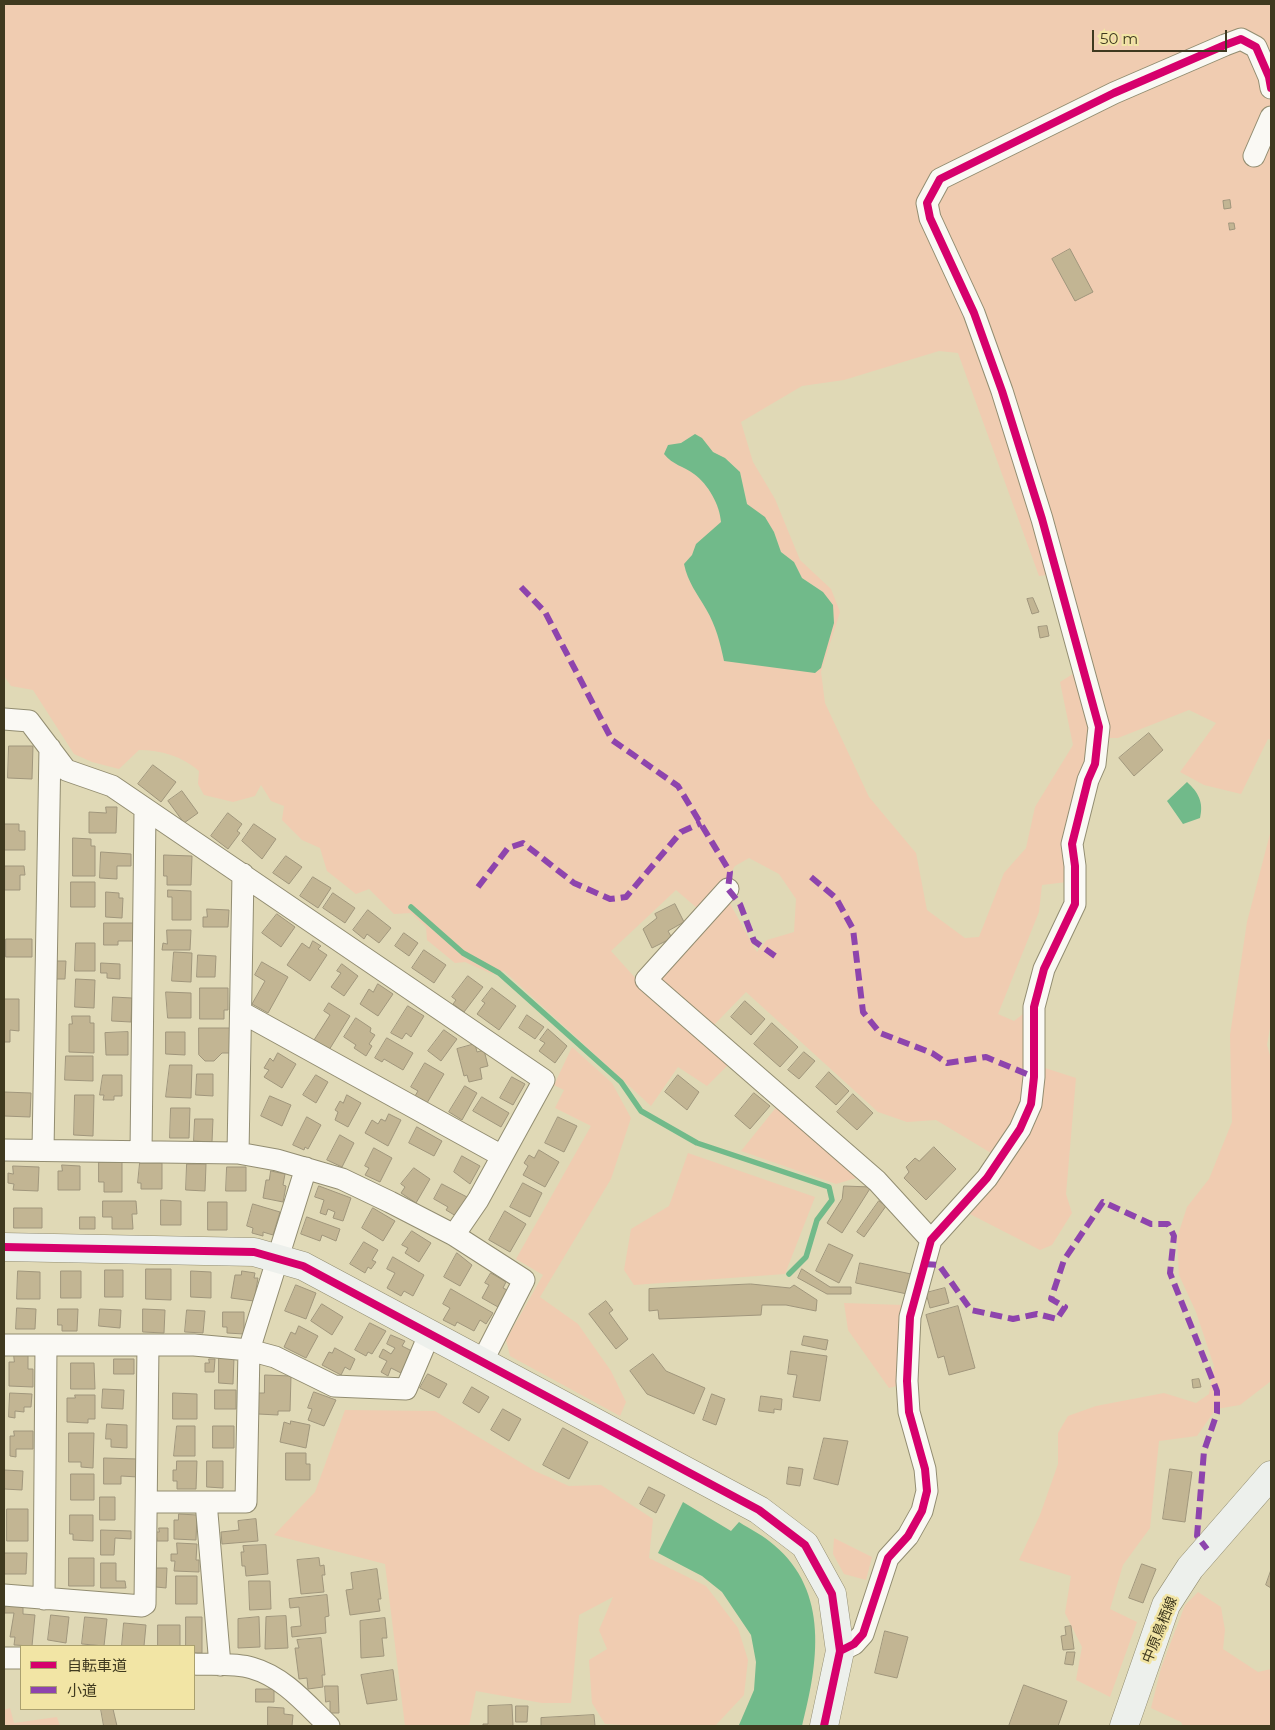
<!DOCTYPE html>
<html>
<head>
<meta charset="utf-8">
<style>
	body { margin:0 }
	#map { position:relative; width:1275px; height:1730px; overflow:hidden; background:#e0d9b6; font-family:Montserrat,"Noto Sans JP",sans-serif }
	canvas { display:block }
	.frame { position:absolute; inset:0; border:5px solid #3f391f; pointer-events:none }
	.legend { position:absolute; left:20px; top:1645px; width:175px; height:65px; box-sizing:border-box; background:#f2e5a5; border:1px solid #aaa06f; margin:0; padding:6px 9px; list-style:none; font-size:15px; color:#3f391f }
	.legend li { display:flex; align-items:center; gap:10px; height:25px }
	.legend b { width:25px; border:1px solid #aaa06f }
	.scale { position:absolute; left:1092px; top:30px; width:135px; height:22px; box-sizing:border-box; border:2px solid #3f391f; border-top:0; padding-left:6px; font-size:15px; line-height:18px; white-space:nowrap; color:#3f391f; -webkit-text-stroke:4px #f2e5a5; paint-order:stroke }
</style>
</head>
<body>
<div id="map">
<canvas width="1275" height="1730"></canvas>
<div class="frame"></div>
<ul class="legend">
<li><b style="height:6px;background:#d6006c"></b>自転車道</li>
<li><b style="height:6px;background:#8e44ad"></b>小道</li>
</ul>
<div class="scale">50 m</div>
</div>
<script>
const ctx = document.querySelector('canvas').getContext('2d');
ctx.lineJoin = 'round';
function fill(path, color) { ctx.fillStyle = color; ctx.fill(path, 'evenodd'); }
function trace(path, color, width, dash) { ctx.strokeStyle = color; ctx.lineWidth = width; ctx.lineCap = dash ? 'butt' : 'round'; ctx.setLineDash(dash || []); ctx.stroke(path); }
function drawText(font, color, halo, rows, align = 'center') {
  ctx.font = font + ' Montserrat,"Noto Sans JP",sans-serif'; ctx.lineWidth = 5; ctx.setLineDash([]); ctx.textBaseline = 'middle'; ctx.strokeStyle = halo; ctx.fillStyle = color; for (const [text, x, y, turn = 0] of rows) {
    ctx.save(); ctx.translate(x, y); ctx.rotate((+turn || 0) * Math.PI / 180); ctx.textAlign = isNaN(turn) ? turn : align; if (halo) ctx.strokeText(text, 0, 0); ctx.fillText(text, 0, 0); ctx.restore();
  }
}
fill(new Path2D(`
	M4 4H1271V740L1268 739 1241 794 1204 785 1180 772 1216 723 1189 710 1118 738H1109L971 317 962 314 980 350 1047 575 1039 576 958 353 939 351 844 380 802 386 741 422 753 462 775 499 800 560 831 589 840 612 821 672 825 703 869 797 916 853 927 910 965 938 979 937 1004 873 1026 848 1035 807 1073 745 1060 682 1076 672 1093 733 1067 882 1042 885 1039 912 998 1014 1014 1021 1023 1014 1027 1080 1019 1116 991 1153 936 1120 907 1122 878 1112 746 992 713 1026 657 979 728 900 757 952 767 940 794 932 796 899 779 874 749 858 735 866 726 881 697 908 676 890 611 951 638 981 729 1064 707 1086 678 1067 651 1106 504 971 492 974 465 962 455 963 427 940 426 927 411 913 394 914 369 889 356 894 327 871 320 848 302 840 282 820 284 806 271 801 261 785 255 796 233 802 204 795 198 784 199 771C182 756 161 750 139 750L119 769 92 762 74 754 33 690 11 686 4 676ZM725 458 740 472 747 504 774 532 781 552 794 562 802 578 823 592 717 538 728 516Z
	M1271 830V1022L1267 1045 1271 1059V1381L1240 1405 1216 1409 1197 1436 1159 1441 1150 1528 1123 1565 1110 1609 1137 1622 1110 1697 1076 1680 1082 1647 1065 1613 1071 1576 1019 1560 1040 1515 1058 1464V1433L1068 1416 1096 1406 1164 1393 1196 1403 1209 1394 1214 1366 1196 1312 1179 1275 1177 1238 1187 1207 1209 1179 1232 1122 1230 1035 1247 922Z
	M572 1047 612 1083 631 1118 611 1179 540 1297 578 1324 611 1371 626 1402 620 1416 510 1356 506 1340 543 1275 516 1259 591 1126 555 1108 564 1090 554 1085Z
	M1042 1067 1076 1078 1066 1194 1072 1213 1052 1245 1040 1250 966 1212Z
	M778 1105 863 1176 836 1184 741 1151Z
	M688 1153 815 1197 785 1274 634 1285 624 1270 631 1229 669 1206Z
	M844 1303 903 1305 900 1385 889 1388 848 1330Z
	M345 1410 435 1411 535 1471 569 1486 601 1485 653 1519 649 1558 706 1586 738 1628 748 1660 744 1695 715 1726H639L605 1724 592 1703 589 1660 607 1649 599 1630 613 1597 579 1615 571 1703H542L476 1691 469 1726H405L385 1564 274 1535 315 1492Z
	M834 1538 872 1557 866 1580 844 1574 833 1554Z
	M1198 1592 1221 1607 1225 1630 1223 1649 1258 1672 1271 1669V1726H1183L1181 1722 1151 1708 1161 1668 1185 1605Z
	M10 1708 14 1723 57 1717 60 1726H4V1710Z`), '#f0ccb1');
fill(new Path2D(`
	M695 434 702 438 713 452 725 458 740 472 747 504 765 517 774 532 781 552 794 562 802 578 823 592 833 605 834 623 821 668 815 673 724 661C720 642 716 626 706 609 697 593 688 583 684 564L692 555 696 544 721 522C720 505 708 484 694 474 683 466 673 465 664 454L668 445 681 443Z
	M1187 782C1198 792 1204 802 1200 818L1183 824 1167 801Z
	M683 1502 731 1531 739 1522C750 1529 764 1536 774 1545 830 1592 818 1664 802 1726L739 1725 754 1690 756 1662 751 1635 722 1592 702 1576 658 1553Z`), '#71ba8a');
trace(new Path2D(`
	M411 907 463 953 499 973 621 1082 641 1111 697 1143 829 1187 832 1200 817 1220 806 1257 789 1274`), '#71ba8a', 5.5);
const building = new Path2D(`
	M1230 200 1231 208 1224 209 1223 201Z
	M1229 223H1234L1235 229 1230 230Z
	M1070 249 1093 292 1075 301 1052 259Z
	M1033 598 1039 612 1032 614 1027 599Z
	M1047 626 1049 636 1040 638 1038 627Z
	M1149 733 1163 750 1134 776 1119 758Z
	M9 746H33L32 779 8 778Z
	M153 765 176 782 161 802 138 784Z
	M182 791 198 813 184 823 168 801Z
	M106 807H117L116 833H89V812L106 813Z
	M228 813 242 824 237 831 240 833 228 849 211 836Z
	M4 824H19V831H25V850H4Z
	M254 824 276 839 262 859 242 841Z
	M73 838 91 839V846H95V876H73Z
	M101 852 131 854V866H117V879L100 878Z
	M164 855 192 856 191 885H167V876H164Z
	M286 856 302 867 289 884 273 873Z
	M5 866H24L25 875H20V890H5Z
	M313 877 331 888 318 908 300 896Z
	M71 882H95V907H71Z
	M168 890 191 891V920H172V897H168Z
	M106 892 119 893V898H123L122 918 106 917Z
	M333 893 355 908 345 923 323 908Z
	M675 904 684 922 668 931 672 938 652 948 643 929 657 918 655 914Z
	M207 909 229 910 228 927H203V917H207Z
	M368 910 391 928 379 943 367 934 364 939 353 930Z
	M277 914 295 927 281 947 262 933Z
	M104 923H134V941H118V945H104Z
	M167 930H191L190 950H162L163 943 167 944Z
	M404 933 418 943 409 956 395 946Z
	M6 939H32V957H6Z
	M313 941 321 946 318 949 327 955 310 981 287 965 302 943 309 948Z
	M76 943H95V971H75Z
	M424 950 446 965 434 983 412 968Z
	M174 952 192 953 191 982 172 981Z
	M198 955 216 956 215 977H197Z
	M56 961H66L65 979H55Z
	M262 962 288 977 268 1013 252 1004 265 981 255 975Z
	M101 963 120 964V979L107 978V973H101Z
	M342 964 358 976 344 996 331 987 341 973 337 971Z
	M468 976 483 987 464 1012 453 1004 456 1000 452 997Z
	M76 979 95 980 94 1008 75 1007Z
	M378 984 393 994 378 1016 360 1004 369 989 373 992Z
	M200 988H228V1010H224V1019H200Z
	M492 988 516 1006 499 1030 477 1014 485 1003 482 1001Z
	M166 992 191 993V1018H168Z
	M113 997 132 998 131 1022 112 1021Z
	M4 999H19V1031L10 1030V1042H4Z
	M745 1001 765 1019 751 1035 731 1017Z
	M329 1003 350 1016 329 1050 314 1040 330 1015 324 1011Z
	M408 1006 424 1016 411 1037 406 1033 402 1039 391 1033Z
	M527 1015 544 1027 535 1039 519 1028Z
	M72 1016H90V1023H94V1053L69 1052V1024H72Z
	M356 1018 371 1028 370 1032 375 1035 369 1044 372 1046 366 1056 354 1048 356 1045 344 1037Z
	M772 1023 798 1047 780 1067 754 1044Z
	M199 1028H230L231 1053H222L214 1061H205L199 1055Z
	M548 1029 567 1046 555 1063 539 1051 545 1043 540 1040Z
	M444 1030 457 1039 441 1061 428 1051Z
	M128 1032V1055H106L105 1033Z
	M166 1032H185V1055L166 1054Z
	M387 1038 413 1053 403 1070 384 1059 382 1062 375 1058Z
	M475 1044 477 1052 484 1050 488 1066 480 1068 482 1079 469 1082 467 1075 464 1076 457 1049Z
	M804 1052 815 1061 799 1079 788 1070Z
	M278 1053 296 1064 282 1088 264 1077 269 1070 264 1068 270 1058 273 1061Z
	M66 1056H93V1081L65 1080Z
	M425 1063 444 1074 427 1103 415 1096 418 1091 411 1087Z
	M170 1065H192L191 1098 166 1097Z
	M829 1072 849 1091 836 1105 816 1087Z
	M197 1074H213V1096L196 1095Z
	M103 1075H122V1096H114V1100H103L104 1095H100Z
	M316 1075 328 1082 316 1103 303 1095Z
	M678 1075 699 1092 687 1110 665 1092Z
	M512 1077 525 1084 513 1105 500 1098Z
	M465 1086 477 1093 462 1120 449 1112Z
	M4 1092 31 1093 30 1117 4 1116Z
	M754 1093 770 1106 750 1129 735 1116Z
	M853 1094 873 1113 857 1130 837 1112Z
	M75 1095H94L93 1136 74 1135Z
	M347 1095 361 1103 348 1127 335 1120 338 1112 335 1110 340 1101 343 1103Z
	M270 1096 291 1105 282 1126 261 1116Z
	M482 1097 509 1113 501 1127 473 1111Z
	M171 1108H190L189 1138H170Z
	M389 1114 401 1120 388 1146 365 1133 372 1120 378 1124 381 1119 385 1121Z
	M307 1117 321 1125 308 1149 305 1147 304 1150 293 1145Z
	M558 1117 577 1126 564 1152 545 1143Z
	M195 1119H213L212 1142 194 1141Z
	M417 1127 442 1141 434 1156 409 1143Z
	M340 1135 354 1143 342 1167 327 1160Z
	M934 1147 956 1169 926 1200 904 1178 909 1172 906 1167 915 1158 919 1161Z
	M374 1148 392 1158 380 1182 365 1175 369 1168 365 1166Z
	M539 1150 559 1162 545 1187 523 1175 528 1166 524 1163 529 1155 534 1158Z
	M462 1156 480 1166 470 1184 454 1172Z
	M99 1162H122V1192H104V1182H99Z
	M140 1163H162V1189H141V1183H138Z
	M187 1164H206L205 1191 186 1190Z
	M62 1165 80 1166V1190H58V1171H62Z
	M13 1166 39 1167 38 1191 13 1190 14 1184 8 1183V1173L13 1174Z
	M227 1167H246V1191H226Z
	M414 1168 430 1179 416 1203 401 1193 405 1187 401 1184Z
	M271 1171 285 1174 283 1185 286 1186 283 1202 263 1198 266 1180H269Z
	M523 1183 542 1193 530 1217 510 1207Z
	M442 1184 467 1197 456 1216 446 1210 448 1207 434 1199Z
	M319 1186 351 1198 343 1221 333 1218 335 1212 328 1209 326 1215 320 1213 324 1200 315 1197Z
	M844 1186 871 1187 842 1233 827 1223 842 1199Z
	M161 1200 181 1201V1225H161Z
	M103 1201H136L137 1214H132L133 1229H112V1217H103Z
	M879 1201 886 1206 864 1237 857 1232Z
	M208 1202H227V1230H208Z
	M253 1204 280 1212 273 1235 263 1232V1236L252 1233 253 1228 247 1226Z
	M14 1208H42V1228H14Z
	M373 1208 395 1221 383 1241 362 1228Z
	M505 1211 526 1224 510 1252 489 1240Z
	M80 1217H95V1229H80Z
	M307 1217 340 1229 336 1241 322 1235 320 1241 301 1234Z
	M412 1231 431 1243 419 1262 405 1253 408 1248 402 1245Z
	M364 1242 378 1250 372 1260 376 1262 371 1269 368 1267 365 1273 350 1264Z
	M829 1244 853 1255 839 1283 816 1271Z
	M457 1253 472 1265 460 1286 444 1277Z
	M393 1257 424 1275 413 1296 404 1291 401 1296 387 1288 395 1273 387 1269Z
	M860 1263 911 1274 907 1294 856 1283Z
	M146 1269H171V1300L146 1299Z
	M802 1269 830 1287H851V1294H827L798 1278Z
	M105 1270H123V1297H105Z
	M18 1271 40 1272V1299H17Z
	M61 1271H81V1298H61Z
	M191 1271 211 1272V1298L191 1297Z
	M242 1271 255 1273 254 1278H258L254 1301 231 1298 235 1275H241Z
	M491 1273 506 1282 503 1288 507 1290 498 1307 482 1298 489 1285 485 1283Z
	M751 1284 790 1288 794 1285 817 1300 816 1311 786 1305H762L761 1315 659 1319 658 1310 649 1311V1289Z
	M296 1285 316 1293 306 1319 285 1311Z
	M945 1288 949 1303 930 1308 926 1293Z
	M451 1289 493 1313 486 1324 480 1320 474 1331 457 1322 455 1326 443 1320 450 1308 443 1304Z
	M606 1301 613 1310 609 1313 628 1339 616 1349 589 1314Z
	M322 1304 343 1317 332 1335 311 1321Z
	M958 1306 975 1368 949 1375 944 1356 938 1358 926 1315Z
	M17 1308 36 1309 35 1329H16Z
	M58 1309H78L77 1331H62V1325H58Z
	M100 1309 121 1310 120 1328 99 1326Z
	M143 1309 165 1310 164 1333 143 1332Z
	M187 1310 205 1311 203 1333 185 1332Z
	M223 1312H244V1334L227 1333V1327H223Z
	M370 1323 386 1331 372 1354 368 1352 366 1356 355 1350Z
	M299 1326 318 1336 306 1358 284 1347 291 1332 295 1334Z
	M391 1335 405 1341 402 1346 412 1351 401 1373 391 1368 388 1376 381 1372 387 1361 379 1357 383 1349 391 1354 395 1348 387 1344Z
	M804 1336 828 1340 826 1350 802 1345Z
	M335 1348 355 1359 350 1370 345 1367 341 1375 322 1365 329 1352 332 1353Z
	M791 1351 827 1356 820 1401 793 1397 797 1375 788 1374Z
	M653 1354 666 1371 705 1388 694 1414 647 1394 630 1371Z
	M14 1355H28V1369H33V1387L9 1386V1362H14Z
	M219 1358H234L233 1384 219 1383Z
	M114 1359H134V1374H114Z
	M209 1359H215L214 1372H205V1363H209Z
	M71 1363H94L95 1389H71Z
	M428 1374 447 1384 439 1398 420 1388Z
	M265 1375 291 1376 290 1411H278V1415L258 1414V1393H264Z
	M1199 1379 1201 1387 1193 1388 1192 1380Z
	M472 1387 489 1397 479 1413 463 1403Z
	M103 1389 124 1390 123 1409 102 1408Z
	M215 1390H236V1409H215Z
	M314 1392 336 1400 324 1426 308 1420 312 1409 308 1408Z
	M10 1393 32 1394 31 1407H24V1412L15 1411V1418L9 1417Z
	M173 1393 197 1394V1419H173Z
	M712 1394 725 1399 716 1425 703 1420Z
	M75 1395H95V1419H88V1423L67 1422V1398H75Z
	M761 1396 782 1399 781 1410 774 1409V1413L759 1411Z
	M503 1409 521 1419 509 1441 491 1430Z
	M291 1421 310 1425 306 1448 280 1442 284 1422 290 1424Z
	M107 1424 127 1425V1448L111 1447V1439H106Z
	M177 1426H195V1456H174Z
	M213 1426H234V1448H213Z
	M563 1428 588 1442 569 1479 543 1465Z
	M14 1431H33V1449H16V1457L10 1456V1436H14Z
	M69 1433H94L93 1468 81 1467V1462H69Z
	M824 1438 848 1441 838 1485 814 1479Z
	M286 1453H306V1464H310V1480H286Z
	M104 1458 138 1459V1477L121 1476V1484H104Z
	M177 1461H197L196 1489H177V1481H173V1470H176Z
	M207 1461H223V1488L207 1487Z
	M789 1467 803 1469 800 1486 787 1484Z
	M1170 1469 1192 1472 1185 1522 1163 1519Z
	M4 1470 23 1471 22 1490 4 1489Z
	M71 1474H94V1500H71Z
	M649 1487 665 1495 656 1513 640 1504Z
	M100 1497H115V1520H100Z
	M7 1509H28V1541H7Z
	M179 1514 197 1515 196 1540 174 1539V1520H178Z
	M70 1515H93V1541L73 1540V1534H70Z
	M256 1519 258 1541 222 1544 221 1532 239 1530 238 1521Z
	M159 1528H168V1541H157L156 1532H159Z
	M101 1530 131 1531V1539L115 1538 114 1555H101Z
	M177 1543 197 1544 196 1560H199V1572L174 1571 175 1561H171V1554H177Z
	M266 1545 268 1574 246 1576 245 1566H242L241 1552H244L243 1546Z
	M4 1553H27L26 1574H4Z
	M69 1558H94V1586H69Z
	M319 1558 320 1566 324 1565 325 1575H322L324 1592 301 1594 297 1560Z
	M101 1563H116V1581H125L126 1588H101Z
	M1142 1564 1156 1569 1143 1603 1129 1598Z
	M156 1568H167L166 1588 156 1587Z
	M377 1569 381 1599H378L380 1611 350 1615 346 1590 353 1589 351 1573Z
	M1271 1570V1588L1266 1585Z
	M176 1576H197V1604H176Z
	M249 1581H270L271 1609 250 1610Z
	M327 1595 329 1616 325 1617 326 1633 292 1637 291 1627 301 1626 299 1607 290 1608 289 1599Z
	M6 1603 23 1604V1614L35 1615 32 1646 14 1645 15 1637H10L14 1613H5Z
	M51 1615 69 1617 66 1643 48 1640Z
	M286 1616 288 1648 265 1649 266 1617Z
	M85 1617 107 1619 104 1646 82 1644Z
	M186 1617H202V1653H194V1646H186Z
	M259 1617 260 1647 238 1648V1619Z
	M385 1618 387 1638H382L384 1656 361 1658 360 1621Z
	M124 1623 146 1625 144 1646H122Z
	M158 1625H180V1646H158Z
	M1071 1626 1074 1649 1063 1650 1061 1636 1066 1635 1065 1627Z
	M885 1631 908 1637 897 1678 875 1673Z
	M321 1638 325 1675H322L323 1687 308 1689 307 1678 299 1679 295 1648H299L297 1640Z
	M1067 1652H1075L1073 1665 1065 1664Z
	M393 1670 397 1700 367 1704 361 1675Z
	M1024 1685 1067 1701 1058 1726H1009Z
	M325 1686H338L339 1713H330V1701L326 1702Z
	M256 1689H274V1702H256Z
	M512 1705 513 1726H483V1724H488V1706Z
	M516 1706H528L527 1722H516Z
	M268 1707 284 1708V1714L293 1715 292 1726H268Z
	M101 1709H113L117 1726H104Z
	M594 1715 595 1726H534H541V1718Z`);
fill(building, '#c2b593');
trace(building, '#a0967c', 1);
const street = new Path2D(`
	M1254 156 1271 117
	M4 719 29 721 66 770 112 786 544 1080 478 1200 454 1235
	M728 889 646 980 877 1181 931 1240
	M241 1012 502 1156
	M4 1150 238 1153 277 1160 342 1179 390 1202 454 1235 524 1280 482 1362
	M43 1150 50 748
	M141 1152 145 810
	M238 1153 243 874
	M4 1345H194L249 1350 275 1357 334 1386 406 1389 429 1335
	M148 1502H246L249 1350 306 1168
	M206 1502 220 1665
	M4 1595 142 1606 145 1604 148 1345
	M44 1599 46 1345
	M840 1651 854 1644 863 1634 888 1558 908 1536 922 1511 927 1491 925 1469 909 1412 907 1381 910 1317 931 1240 987 1178 1020 1129 1031 1104 1034 1077V1007L1044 969 1075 904V866L1072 844 1088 780 1095 764 1099 727 1042 519 1002 391 974 313 930 218 927 203 940 179 1114 93 1225 45 1241 39 1256 47 1269 77 1271 88
	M4 1658H21
	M194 1664C212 1665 235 1663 252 1668 284 1677 306 1704 329 1726`);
const secondary = new Path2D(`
	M4 1247 254 1252 303 1266 759 1510 805 1545 832 1594 840 1651 824 1726
	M1124 1726 1166 1605 1190 1568 1271 1475`);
trace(street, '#928d71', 23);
trace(secondary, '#928d71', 29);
trace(street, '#faf9f4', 21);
trace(secondary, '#edf0ec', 28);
trace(new Path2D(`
	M521 587 545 612 612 740 678 786 730 872 728 889 740 904 754 941 775 956
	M811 877 836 898 853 929 863 1012 880 1033 932 1053 947 1063 986 1057 1034 1077
	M478 887 508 848 523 843 574 883 610 899 626 897 681 832 701 823
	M924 1264 939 1265 971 1310 1013 1319 1037 1314 1057 1319 1065 1307 1051 1299 1064 1260 1103 1202 1151 1224H1168L1174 1236 1170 1273 1217 1391V1413L1204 1451 1197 1536 1207 1549`), '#8e44ad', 6, [12, 6]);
trace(new Path2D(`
	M4 1247 254 1252 303 1266 759 1510 805 1545 832 1594 840 1651 824 1726
	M840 1651 854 1644 863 1634 888 1558 908 1536 922 1511 927 1491 925 1469 909 1412 907 1381 910 1317 931 1240 987 1178 1020 1129 1031 1104 1034 1077V1007L1044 969 1075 904V866L1072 844 1088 780 1095 764 1099 727 1042 519 1002 391 974 313 930 218 927 203 940 179 1114 93 1225 45 1241 39 1256 47 1269 77 1271 88`), '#d6006c', 8);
drawText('14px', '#3f391f', '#f2e5a5', [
	["中原鳥栖線",1160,1630,-68]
]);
</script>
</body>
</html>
